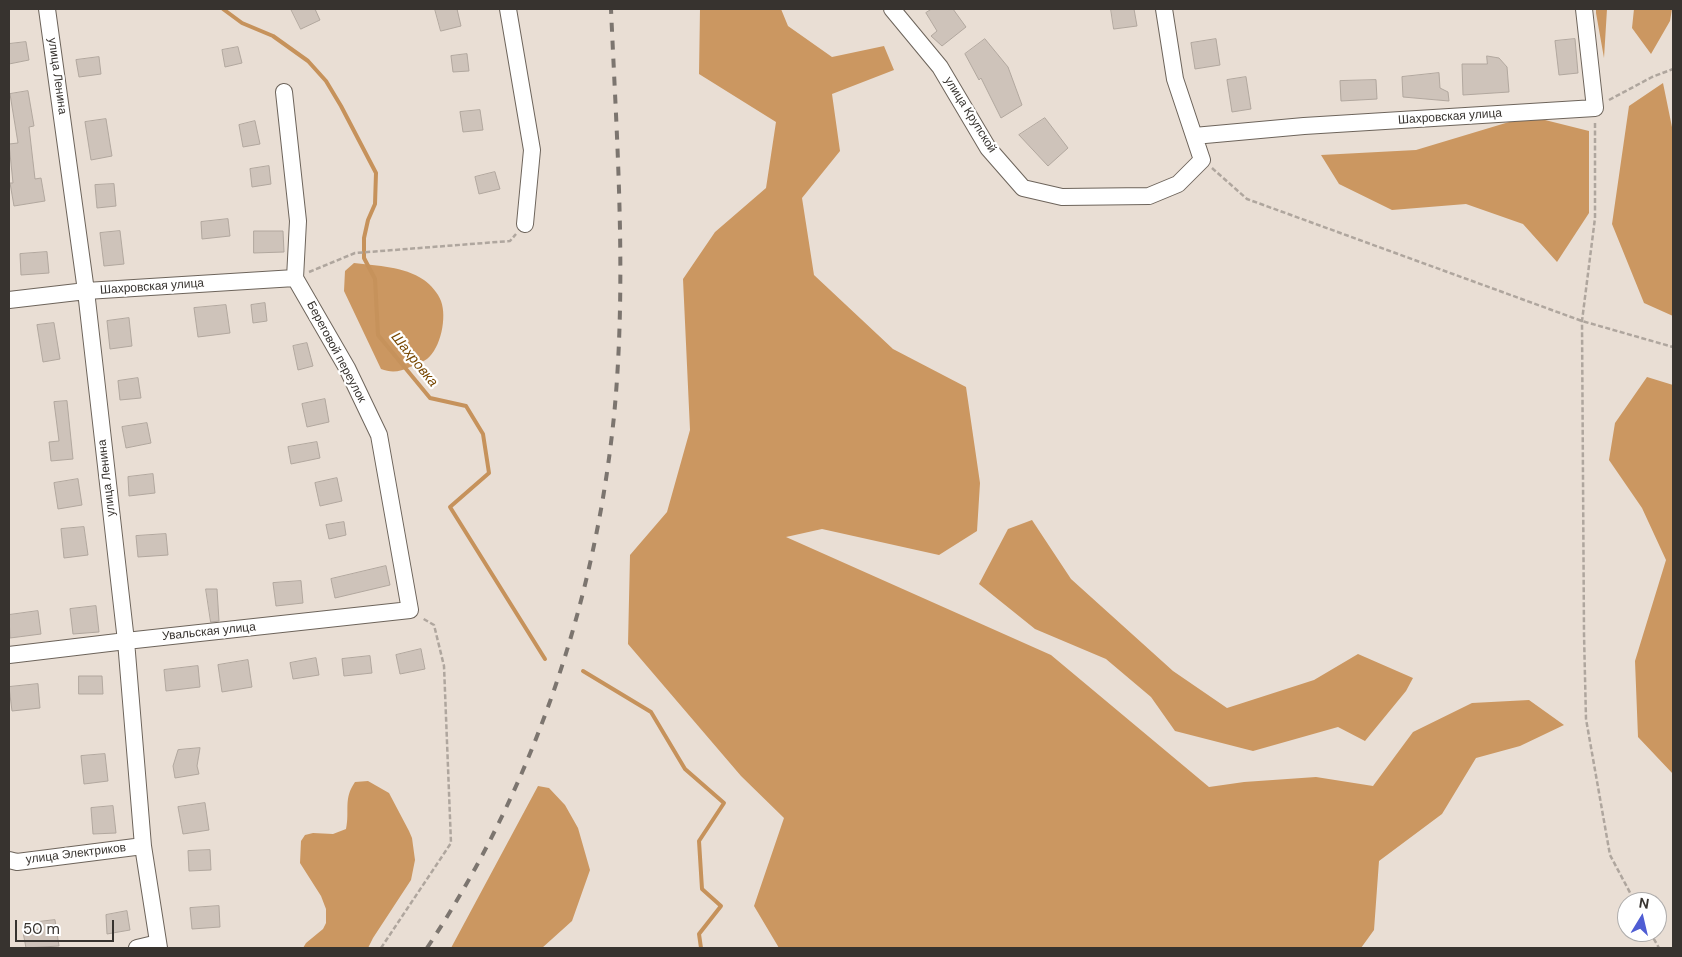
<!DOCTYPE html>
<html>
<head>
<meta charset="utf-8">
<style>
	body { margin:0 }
	#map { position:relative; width:1682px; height:957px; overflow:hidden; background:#e9ded4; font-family:"DM Sans",sans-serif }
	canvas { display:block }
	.frame { position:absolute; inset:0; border:10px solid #37332f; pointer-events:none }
	.north { position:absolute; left:1617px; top:892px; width:50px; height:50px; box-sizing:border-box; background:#fff; border:1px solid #afadac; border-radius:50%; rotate:9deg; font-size:14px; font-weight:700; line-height:20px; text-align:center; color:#37332f }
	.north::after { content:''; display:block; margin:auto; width:18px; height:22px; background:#4f5dd3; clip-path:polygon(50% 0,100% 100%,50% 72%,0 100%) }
	.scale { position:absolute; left:15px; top:920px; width:99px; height:22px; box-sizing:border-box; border:2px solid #37332f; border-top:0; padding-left:6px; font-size:15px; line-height:18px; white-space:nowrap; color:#37332f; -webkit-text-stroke:4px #fff; paint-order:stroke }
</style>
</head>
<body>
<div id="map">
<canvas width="1682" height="957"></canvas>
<div class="frame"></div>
<div class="north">N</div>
<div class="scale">50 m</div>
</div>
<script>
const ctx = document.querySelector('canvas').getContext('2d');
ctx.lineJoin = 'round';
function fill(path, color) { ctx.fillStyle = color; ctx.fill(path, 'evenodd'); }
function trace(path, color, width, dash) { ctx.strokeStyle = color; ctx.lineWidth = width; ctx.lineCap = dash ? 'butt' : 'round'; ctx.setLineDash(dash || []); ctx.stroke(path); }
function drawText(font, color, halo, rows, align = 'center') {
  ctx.font = font + ' "DM Sans",sans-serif'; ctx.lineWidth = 4.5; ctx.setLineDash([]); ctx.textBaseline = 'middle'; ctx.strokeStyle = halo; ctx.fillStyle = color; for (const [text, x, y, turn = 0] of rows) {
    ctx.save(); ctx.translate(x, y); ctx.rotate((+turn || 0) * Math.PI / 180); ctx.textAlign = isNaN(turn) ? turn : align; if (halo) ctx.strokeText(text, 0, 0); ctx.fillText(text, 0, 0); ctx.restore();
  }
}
fill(new Path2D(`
	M700 9H781L788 26 832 57 884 46 894 70 832 94 840 151 802 198 814 275 893 349 966 387 980 483 977 531 939 555 822 529 786 537 1051 655 1209 787 1244 782 1316 777 1373 786 1413 732 1472 703 1529 700 1564 725 1520 746 1476 758 1442 814 1379 861 1374 930 1361 948H779L754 906 784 818 741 776 628 644 630 555 667 512 690 430 683 279 715 232 766 188 776 122 699 74Z
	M1596 9H1607L1604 58 1596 13Z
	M1634 9H1672L1670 21 1651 54 1632 28Z
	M1663 83 1673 132V316L1644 303 1612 224 1629 106Z
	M1529 116 1589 131V213L1557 262 1523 224 1466 204 1392 210 1339 184 1321 155 1416 150Z
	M354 263C378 266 403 266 424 280 431 285 438 293 441 301 447 317 441 348 427 359 423 362 415 365 410 367 400 372 391 373 381 369L344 291 345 271Z
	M1647 377 1673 385V774L1638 737 1635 661 1666 560 1642 508 1609 460 1615 423Z
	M1032 520 1071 579 1173 671 1227 708 1314 680 1358 654 1413 678 1406 691 1365 741 1338 727 1253 751 1175 731 1151 697 1106 659 1035 629 979 584 1008 529Z
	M368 781 389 793 409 831 412 838 415 860 411 880 373 938 368 948H303L306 943 323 929 326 923V909L321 896 300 863 301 841 305 835 313 833 333 834 346 829C350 811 343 799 355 782Z
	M538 786 549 788 565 805 578 828 590 870 572 921 542 948H451Z`), '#cb9761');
trace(new Path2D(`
	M223 9 242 23 273 36 308 61 326 81 341 106 376 173 375 204 368 220 364 238V258L375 279 378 335 430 398 466 406 483 434 489 473 450 507 545 659
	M583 671 651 712 685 769 724 803 699 841 702 889 721 906 699 934 701 948`), '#c6925b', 4);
const building = new Path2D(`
	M291 9H315L320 20 301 29Z
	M435 9H457L461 26 441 31Z
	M932 9H953L966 27 942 46 931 36 937 31 926 13Z
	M1111 9H1134L1137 26 1114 29Z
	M985 39 1008 67 1022 105 1001 118 981 78 979 80 965 54Z
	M1216 39 1220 65 1195 69 1191 43Z
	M1575 39 1578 73 1559 75 1555 41Z
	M26 42 29 60 9 64V44Z
	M238 47 242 63 225 67 222 50Z
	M467 54 469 71 453 72 451 56Z
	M1487 56 1499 58 1507 67 1509 92 1463 95 1462 64H1487Z
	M99 57 101 74 79 77 76 60Z
	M1439 73 1440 88 1448 92 1449 101 1403 97 1402 77Z
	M1246 77 1251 109 1232 112 1227 80Z
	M1376 80 1377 99 1341 101 1340 81Z
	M28 91 34 126 29 127 35 179 41 178 45 201 14 206 10 183H13L9 144 18 143 10 94Z
	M480 110 483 130 463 132 460 112Z
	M1045 118 1068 148 1048 166 1019 135Z
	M106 119 112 156 91 160 85 122Z
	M255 121 260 144 243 147 239 125Z
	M269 166 271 184 252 187 250 169Z
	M495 172 500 189 479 194 475 177Z
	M114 184 116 206 97 208 95 185Z
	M228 219 230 236 202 239 201 222Z
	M120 231 124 264 104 266 100 233Z
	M254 231H283L284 252 254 253Z
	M47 252 49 273 21 275 20 254Z
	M265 303 267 321 253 323 251 305Z
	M226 305 230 333 198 337 194 308Z
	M129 318 132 346 110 349 107 321Z
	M54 323 60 359 43 362 37 325Z
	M307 343 313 366 298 370 293 346Z
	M138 378 141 398 120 400 118 381Z
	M325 399 329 422 307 427 302 404Z
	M67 401 73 459 51 461 49 442 59 441 54 402Z
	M147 423 151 443 126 448 122 427Z
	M317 442 320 458 291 464 288 447Z
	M153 474 155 493 129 496 128 477Z
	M337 478 342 501 320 506 315 483Z
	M78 479 82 505 58 509 54 483Z
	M344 522 346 535 329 539 326 525Z
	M84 527 88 555 64 558 61 529Z
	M166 534 168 555 138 557 136 536Z
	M386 566 390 585 335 598 331 579Z
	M301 581 303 603 276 606 273 583Z
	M206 589H217L219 621 211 622Z
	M96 606 99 632 73 634 70 609Z
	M38 611 41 634 10 638 9 615Z
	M421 649 425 669 400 674 396 655Z
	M370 656 372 673 344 676 342 659Z
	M316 658 319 675 293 679 290 663Z
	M248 660 252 687 222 692 218 665Z
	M198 666 200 687 166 691 164 670Z
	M79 676H102L103 694H79Z
	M38 684 40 708 12 711 9 687Z
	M200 748 197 766 199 774 175 778 173 766 178 750Z
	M105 754 108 781 84 784 81 756Z
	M205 803 209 830 183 834 178 807Z
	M113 806 116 833 93 834 91 808Z
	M210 850 211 870 189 871 188 851Z
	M219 906 220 927 192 929 190 908Z
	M127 911 130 930 107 934 106 915Z
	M55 920 59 946 26 948 23 932 39 929 38 922Z`);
fill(building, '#cec3ba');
trace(building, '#b1a79e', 1);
const minor = new Path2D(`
	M47 9 86 291 126 641 143 846 159 948
	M508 9 532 150 525 224
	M892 9 940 67 988 148 1023 188 1062 197 1149 196 1178 184 1202 160 1175 79 1164 9
	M1194 136 1304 126 1595 108 1584 9
	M9 300 86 291 295 278
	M9 655 126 641 410 610 379 435 347 368 295 278 298 221 284 92
	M9 860 17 862 143 846
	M137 948 158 943`);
trace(minor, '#6d645b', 18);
trace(new Path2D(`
	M1609 100 1652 77 1673 69
	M1595 123V218L1582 321 1584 634 1586 719 1610 855 1635 902
	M1212 168 1247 199 1582 321 1673 347
	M309 272 355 253 510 241 516 234
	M1650 932 1659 948
	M381 948 451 843 444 666 434 625 422 618`), '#afa69e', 2.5, [5, 2.5]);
trace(minor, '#fff', 16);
trace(new Path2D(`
	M427 948C532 790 595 605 614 416 627 281 617 144 611 9`), '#7c756f', 4, [9, 9]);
drawText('12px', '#37332f', '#fff', [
	["улица Ленина",57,76,82],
	["улица Крупской",970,115,58],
	["Шахровская улица",1450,117,-4],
	["Шахровская улица",152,287,-4],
	["Береговой переулок",336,352,62],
	["улица Ленина",107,478,-97],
	["Увальская улица",209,632,-6],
	["улица Электриков",76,854,-7]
]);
drawText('italic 14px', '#784700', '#fff', [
	["Шахровка",414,360,51]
]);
</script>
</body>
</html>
